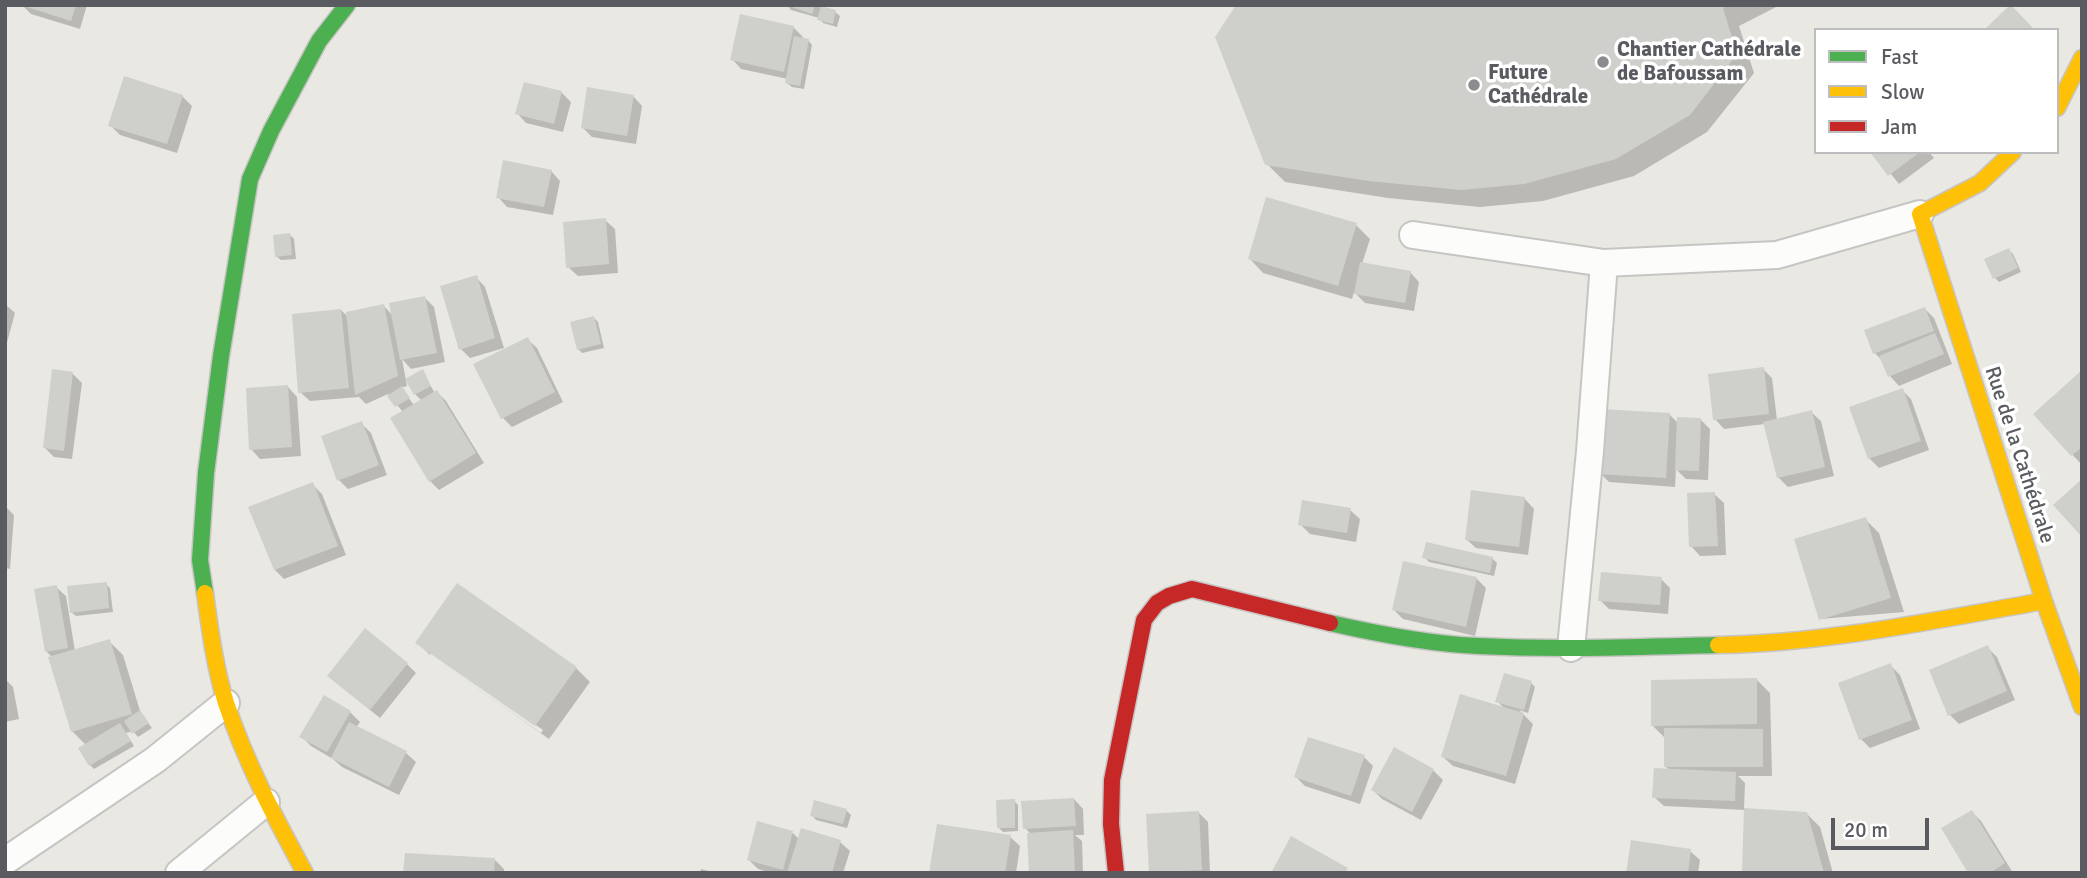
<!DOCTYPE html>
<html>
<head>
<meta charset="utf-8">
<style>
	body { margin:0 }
	#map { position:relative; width:2087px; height:878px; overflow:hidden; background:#e9e8e3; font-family:Signika,sans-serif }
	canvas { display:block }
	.frame { position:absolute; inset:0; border:7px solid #595b60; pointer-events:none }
	.legend { position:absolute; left:1814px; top:28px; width:245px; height:126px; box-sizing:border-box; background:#fff; border:2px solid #bdbdbf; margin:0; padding:9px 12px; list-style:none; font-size:21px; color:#595b60 }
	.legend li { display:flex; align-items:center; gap:14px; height:35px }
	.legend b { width:35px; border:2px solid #bdbdbf }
	.scale { position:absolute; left:1831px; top:818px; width:98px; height:32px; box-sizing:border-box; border:4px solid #595b60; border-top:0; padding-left:9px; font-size:21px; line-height:24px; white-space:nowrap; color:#595b60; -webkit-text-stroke:5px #fff; paint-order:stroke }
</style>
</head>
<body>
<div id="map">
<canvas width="2087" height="878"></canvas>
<div class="frame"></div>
<ul class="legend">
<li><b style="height:9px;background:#4caf50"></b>Fast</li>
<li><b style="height:9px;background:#ffc107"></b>Slow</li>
<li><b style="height:9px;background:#c62828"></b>Jam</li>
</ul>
<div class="scale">20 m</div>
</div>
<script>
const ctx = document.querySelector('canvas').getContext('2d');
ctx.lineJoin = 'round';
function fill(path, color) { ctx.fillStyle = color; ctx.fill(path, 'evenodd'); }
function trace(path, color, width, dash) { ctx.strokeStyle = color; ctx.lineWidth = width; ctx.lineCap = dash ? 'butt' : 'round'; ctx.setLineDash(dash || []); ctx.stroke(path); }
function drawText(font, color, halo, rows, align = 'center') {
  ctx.font = font + ' Signika,sans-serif'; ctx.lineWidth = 7; ctx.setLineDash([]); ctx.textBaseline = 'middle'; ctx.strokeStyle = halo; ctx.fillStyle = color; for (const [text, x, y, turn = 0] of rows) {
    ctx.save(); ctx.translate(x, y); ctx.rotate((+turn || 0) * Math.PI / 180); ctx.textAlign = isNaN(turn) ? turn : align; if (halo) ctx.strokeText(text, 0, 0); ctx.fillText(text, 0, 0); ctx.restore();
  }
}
fill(new Path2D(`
	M22 5H87L80 29 31 14Z
	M787 5H820L819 7 835 12 840 16 837 27 823 23 819 18 791 10Z
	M1238 5H1780L1739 26 1754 73 1707 132 1634 176 1543 201 1480 207 1388 198 1285 182 1267 164Z
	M793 27 803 37 802 39 808 40 812 45 804 89 792 87 787 83 788 79 741 69 732 59Z
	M525 84 562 93 571 102 563 132 526 123 517 113Z
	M182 96 192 106 177 153 120 135 110 125Z
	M633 96 642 106 636 144 592 137 583 128Z
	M1873 152H1929L1934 158 1899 184Z
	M551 171 560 181 553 215 507 207 498 197Z
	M605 220 615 229 618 273 578 276 568 267Z
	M1356 225 1370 239 1362 264 1410 272 1419 282 1414 311 1365 303 1354 292 1352 299 1263 273 1250 259Z
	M290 235 294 239 296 259 281 260 276 256Z
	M2009 250 2013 254 2021 272 1999 282 1995 278Z
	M476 277 485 287 504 348 470 358 461 349Z
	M425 298 434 307 445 362 411 369 402 359 407 386 401 388 414 405 422 401 415 394 422 372 435 393 437 392 446 401 484 463 439 490 430 481 403 412 388 394 366 404 359 397 310 401 300 392 341 310 349 318 384 306 393 316Z
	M5 304 15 313 5 350Z
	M1925 309 1934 318 1952 364 1899 386 1890 376 1884 363 1875 353Z
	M594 318 598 322 604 348 582 353 578 349Z
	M527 339 537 348 563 402 512 427 502 417Z
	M1763 369 1772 378 1777 420 1811 412 1821 421 1834 476 1788 487 1778 477 1765 424 1724 429 1715 419Z
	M2082 372V464H2081L2035 414Z
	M72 373 82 383 72 459 54 457 45 448Z
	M288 387 297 397 301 456 260 459 251 449Z
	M1902 390 1911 399 1929 450 1879 468 1869 458Z
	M1669 414 1678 423 1700 419 1710 429 1708 480 1686 479 1676 469 1675 487 1609 482 1600 473Z
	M361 423 371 433 387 475 348 489 339 480Z
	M312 484 322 494 346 555 284 579 275 570Z
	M1714 494 1724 503 1726 555 1700 556 1691 546Z
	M1525 499 1534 509 1528 555 1476 548 1466 539Z
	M5 506 14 515 10 569 5 568Z
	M1350 510 1360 519 1356 542 1310 534 1300 524Z
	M1865 519 1879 533 1904 612 1820 619Z
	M1424 557 1492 558 1497 563 1494 576 1429 562Z
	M1404 563 1477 579 1486 588 1475 636 1403 619 1394 610Z
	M1661 579 1670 588 1668 614 1609 609 1600 600Z
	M106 584 110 588 113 612 76 616 71 612Z
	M56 587 66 596 75 651 109 641 123 655 141 714 152 728 138 737 133 731 126 733 134 746 94 769 90 765 86 745 72 731 53 658 46 651Z
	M417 642 576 668 590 682 549 739 430 655 541 733 543 730 430 651V655Z
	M1988 648 1997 657 2015 700 1959 724 1950 715Z
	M407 664 416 673 380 718 339 685Z
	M1890 665 1900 675 1920 729 1870 748 1861 739Z
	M5 679 13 687 19 719 5 722Z
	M1756 679 1770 693 1772 776H1738L1745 783 1744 809 1806 813 1820 827 1833 873H1744L1746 810 1664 806 1654 797 1670 771 1665 766V738L1653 726Z
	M1531 683 1535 687 1528 713 1519 710 1533 724 1515 784 1453 766 1443 757 1506 710 1497 701Z
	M350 712 360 722 356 728 406 753 416 762 399 795 342 767 333 759 311 746 302 737Z
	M1395 750 1433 770 1443 780 1421 820 1382 799 1373 790Z
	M1364 757 1373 766 1360 804 1305 786 1296 777Z
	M1074 799 1083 809 1084 835H1075L1082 841 1083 873H1031V834L1025 828Z
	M1014 801 1018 805V831L1003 832 998 827Z
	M847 811 851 815 847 828 816 820 812 815Z
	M1972 812 1981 821 2013 873H1970Z
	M1199 813 1208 822 1210 873H1152Z
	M793 833 799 839 840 842 850 851 843 873H771L758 869 749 860Z
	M1010 837 1020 846 1016 873H931Z
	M1690 851 1700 860 1698 873H1628Z
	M495 860 504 869V873H405Z
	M701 869 717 873H700Z`), '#0003');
fill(new Path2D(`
	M21 5H76L71 21Z
	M786 5H815L812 14Z
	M1236 5H1729L1723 8 1737 54 1690 115 1616 159 1524 184 1461 190 1369 181 1265 165 1215 37Z
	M2011 5 2035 30H1984L2010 5Z
	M821 6 836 10 833 24 817 20Z
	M740 14 794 26 784 72 730 60Z
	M794 36 809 39 800 86 785 83Z
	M124 76 183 95 167 144 108 126Z
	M524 82 562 91 554 124 515 114Z
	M587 87 634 95 627 136 581 128Z
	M1870 152H1920L1888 176Z
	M503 160 552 170 544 207 496 198Z
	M1266 197 1357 223 1338 286 1248 259Z
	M606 218 609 264 566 268 563 222Z
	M290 233 292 255 275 257 273 235Z
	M2009 248 2018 268 1993 279 1984 259Z
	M1360 262 1411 271 1405 303 1354 294Z
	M477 275 495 338 459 350 440 286Z
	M425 296 437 353 400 360 389 303Z
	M384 304 398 376 355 395 346 312Z
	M1925 307 1934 331 1873 354 1864 330Z
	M341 309 349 388 298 393 292 314Z
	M594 316 601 344 577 350 570 322Z
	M1935 333 1944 354 1888 377 1879 356Z
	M528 337 555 392 501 419 473 364Z
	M1764 367 1769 414 1713 420 1708 374Z
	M52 369 73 372 64 451 43 448Z
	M423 369 431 386 414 395 405 379Z
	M2082 370V447L2071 456 2033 414Z
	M288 385 292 447 249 450 246 388Z
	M402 386 410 398 395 407 387 396Z
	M1903 388 1921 441 1868 459 1849 407Z
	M437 390 476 453 429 482 390 418Z
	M1601 409 1670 413 1666 478 1598 474Z
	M1812 410 1825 467 1777 478 1763 422Z
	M1677 417 1701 418 1699 471 1675 470Z
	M362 421 379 465 337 481 321 436Z
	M2082 479V537L2053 505Z
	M313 482 338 546 274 570 248 507Z
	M1471 490 1525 497 1519 547 1465 540Z
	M1715 492 1718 546 1689 547 1687 493Z
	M1302 500 1351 508 1347 533 1298 525Z
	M1866 517 1891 598 1819 620 1794 539Z
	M1426 542 1493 557 1490 573 1422 558Z
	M1403 561 1477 577 1466 627 1392 610Z
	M1601 572 1662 577 1660 605 1598 601Z
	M107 582 109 608 70 613 67 586Z
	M457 583 577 667 535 726 415 643Z
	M57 585 68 648 45 652 34 589Z
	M365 628 408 663 370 710 327 676Z
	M110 639 132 714 71 732 48 657Z
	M1988 645 2007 691 1948 716 1929 670Z
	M1891 663 1912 720 1859 740 1838 683Z
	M1504 673 1532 681 1524 710 1495 702Z
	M1757 678V724L1651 726V680Z
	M1460 694 1524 713 1506 776 1441 757Z
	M324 695 351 711 327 752 299 737Z
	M140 710 149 723 132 734 124 721Z
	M349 722 407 751 389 787 331 758Z
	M120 723 131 741 89 766 78 748Z
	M1664 728 1763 729V767H1664Z
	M1308 737 1365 755 1351 796 1294 777Z
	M1394 747 1434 769 1412 812 1371 790Z
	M1654 768 1736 772 1735 801 1652 798Z
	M1074 798 1076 826 1023 829 1021 801Z
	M1015 799V828H997L996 800Z
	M814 800 847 809 843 824 810 816Z
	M1744 808 1807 812 1824 873H1742Z
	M1972 810 2005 863 1990 873H1968L1941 828Z
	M1199 811 1202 870 1149 873 1146 814Z
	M757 821 793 831 783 870 747 860Z
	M937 824 1011 835 1005 873H929Z
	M801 828 841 840 832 873H787Z
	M1073 830 1075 873H1029L1027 833Z
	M1291 836 1348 868 1345 873H1271Z
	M1631 840 1691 849 1688 873H1626Z
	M405 853 495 858 494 873H403Z`), '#cfcfcc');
const street = new Path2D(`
	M1413 235 1604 263 1777 255 1920 214
	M1571 648 1590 451 1604 263
	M5 861 155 760 226 703
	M179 873 266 802`);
const fast = new Path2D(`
	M205 593 200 560 206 473 221 356 250 179 271 131 319 41 347 5
	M1330 623C1378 634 1428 644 1478 646 1558 650 1638 647 1718 645`);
const slow = new Path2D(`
	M2057 108 2082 58
	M2013 152 1980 183 1920 214 2044 601 2082 707
	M205 593C210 630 215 668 226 703 246 763 275 818 305 873
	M1718 645C1829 643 1935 620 2044 601`);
const jam = new Path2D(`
	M1116 873 1111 824 1112 780 1144 620 1157 603 1169 596 1192 589 1330 623`);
trace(street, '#c5c5c3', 30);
trace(fast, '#c6c5c4', 19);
trace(slow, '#c6c5c4', 19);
trace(jam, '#c6c5c4', 19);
trace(street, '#fcfcfb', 26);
trace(fast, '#4caf50', 16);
trace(slow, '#ffc107', 16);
trace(jam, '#c62828', 16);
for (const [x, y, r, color] of [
	[1603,62,7,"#8b8c8e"],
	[1474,85,7,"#8b8c8e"]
]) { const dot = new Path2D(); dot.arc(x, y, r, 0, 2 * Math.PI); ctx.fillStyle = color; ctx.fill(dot); trace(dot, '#fff', 2.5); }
drawText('bold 21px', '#595b60', '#fff', [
	["Chantier Cathédrale",1617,50],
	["de Bafoussam",1617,74],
	["Future",1488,73],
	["Cathédrale",1488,97]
], 'left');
drawText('21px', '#595b60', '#fff', [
	["Rue de la Cathédrale",2019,455,72]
]);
</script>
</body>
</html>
